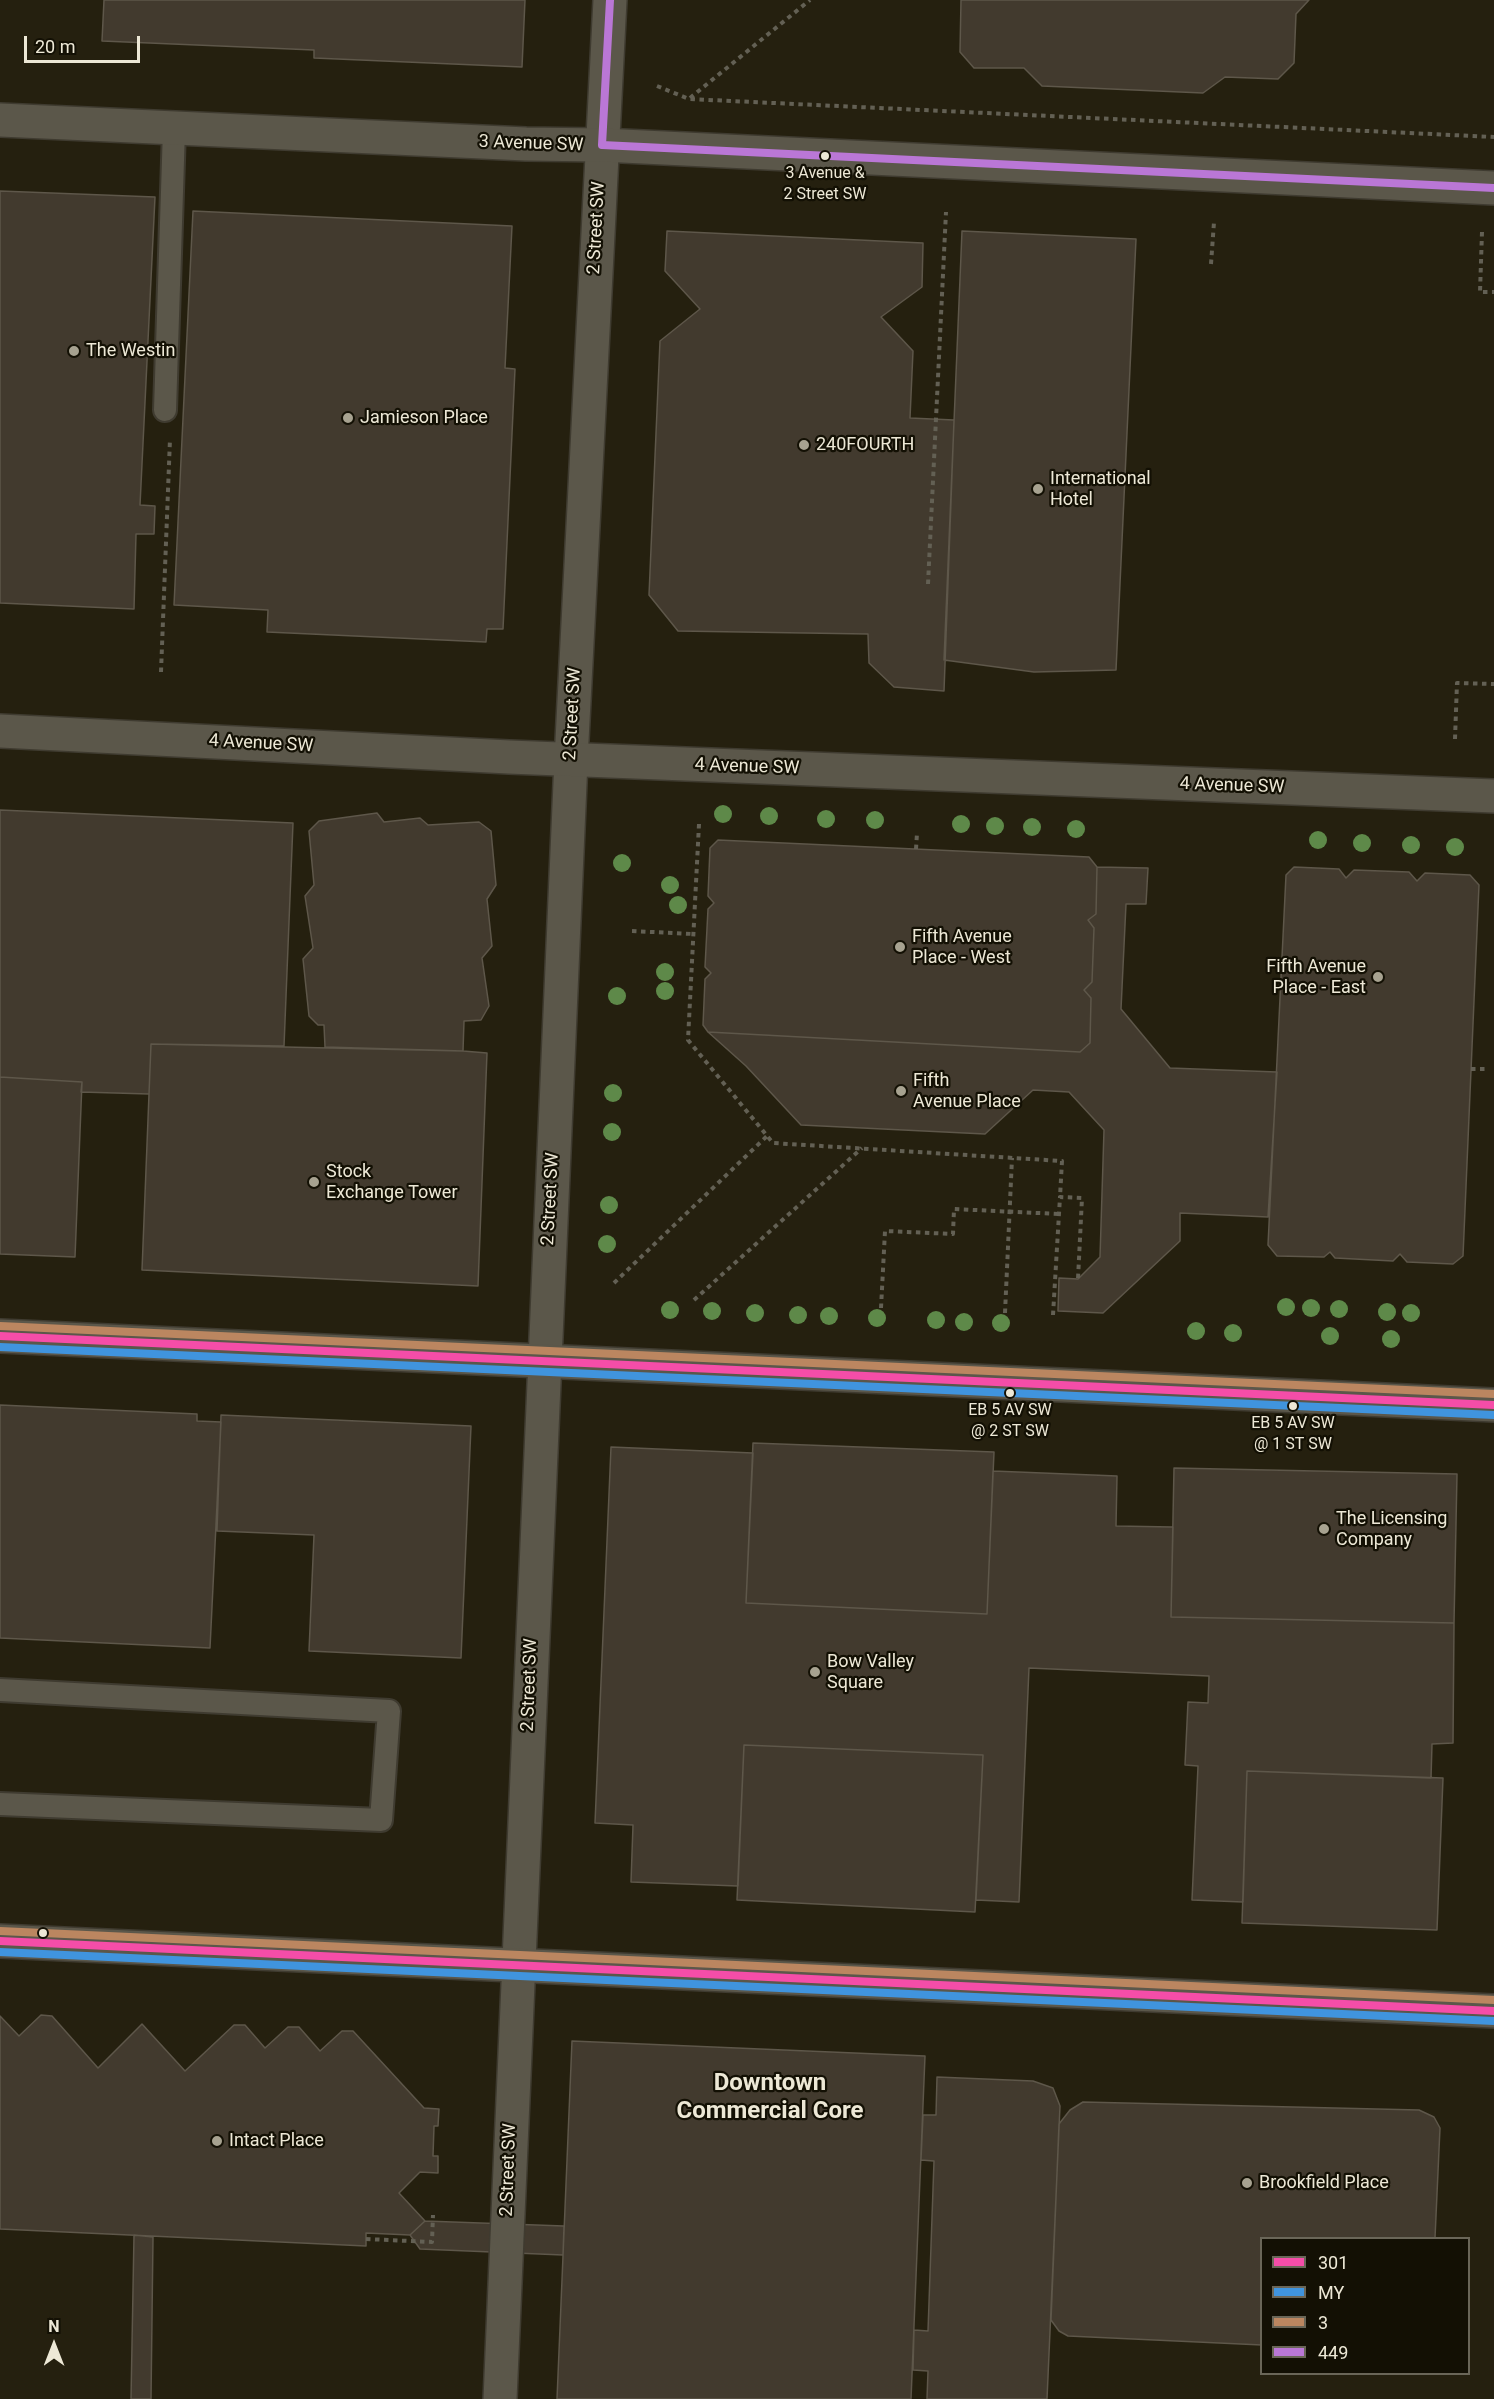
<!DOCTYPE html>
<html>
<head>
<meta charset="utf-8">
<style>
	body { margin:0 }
	#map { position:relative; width:1494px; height:2399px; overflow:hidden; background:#25200f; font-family:Roboto,sans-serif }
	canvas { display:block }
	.legend { position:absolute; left:1260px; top:2237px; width:210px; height:138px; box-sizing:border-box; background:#131004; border:2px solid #6a6658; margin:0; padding:8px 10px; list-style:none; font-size:18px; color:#ede8d6 }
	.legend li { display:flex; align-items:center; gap:12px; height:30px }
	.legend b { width:30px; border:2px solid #6a6658 }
	.north { position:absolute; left:24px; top:2315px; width:60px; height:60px; -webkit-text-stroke:4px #131004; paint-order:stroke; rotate:0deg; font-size:16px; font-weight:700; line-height:24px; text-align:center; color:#ede8d6 }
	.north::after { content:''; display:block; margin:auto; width:21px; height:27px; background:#ede8d6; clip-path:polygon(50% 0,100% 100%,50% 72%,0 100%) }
	.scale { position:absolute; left:24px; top:36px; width:116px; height:27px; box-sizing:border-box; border:3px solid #ede8d6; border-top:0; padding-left:8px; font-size:18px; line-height:21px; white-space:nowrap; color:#ede8d6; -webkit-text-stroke:4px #131004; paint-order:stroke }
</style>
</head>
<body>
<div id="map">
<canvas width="1494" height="2399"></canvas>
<ul class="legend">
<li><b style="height:8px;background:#f54da8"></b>301</li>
<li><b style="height:8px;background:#4094de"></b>MY</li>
<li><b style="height:8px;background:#bb8660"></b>3</li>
<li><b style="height:8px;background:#ba77d6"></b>449</li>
</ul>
<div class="north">N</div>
<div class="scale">20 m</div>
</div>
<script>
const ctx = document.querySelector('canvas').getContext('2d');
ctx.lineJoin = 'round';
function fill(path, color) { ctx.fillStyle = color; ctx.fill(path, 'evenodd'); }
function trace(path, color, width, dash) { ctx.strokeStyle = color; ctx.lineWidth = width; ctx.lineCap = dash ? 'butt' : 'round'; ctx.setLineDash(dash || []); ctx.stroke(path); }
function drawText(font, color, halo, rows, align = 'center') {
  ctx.font = font + ' Roboto,sans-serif'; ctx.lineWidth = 4.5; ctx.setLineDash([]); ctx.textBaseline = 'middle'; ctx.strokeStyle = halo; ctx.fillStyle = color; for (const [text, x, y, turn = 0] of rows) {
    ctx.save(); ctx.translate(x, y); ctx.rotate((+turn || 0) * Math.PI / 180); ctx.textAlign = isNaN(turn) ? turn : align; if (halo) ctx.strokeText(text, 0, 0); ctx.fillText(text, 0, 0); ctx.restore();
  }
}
const building = new Path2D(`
	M104 0H525L522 67 314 58V50L102 41Z
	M961 0H1309L1296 14 1294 63 1278 79 1225 77 1203 93 1042 86 1024 68H974L960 52Z
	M0 191 155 197 140 505 155 506 154 534H136L134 609 0 603Z
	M193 211 512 226 505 368 515 369 503 629H487L486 642 267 632 268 610 174 605Z
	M667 231 923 243 922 287 881 317 913 351 910 418 954 420 944 691 894 687 869 663 868 634 678 631 649 595 660 341 700 309 665 271Z
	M962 231 1136 239 1116 670 1034 672 944 660Z
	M0 810 293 823 284 1046 151 1044 149 1094 81 1092 82 1082 0 1077Z
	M377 813 384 822 420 818 428 825 479 822 491 831 496 885 487 899 492 946 482 958 489 1006 481 1020 464 1021 463 1051 325 1047 324 1025H318L309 1016 303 959 313 948 305 896 314 885 309 831 319 821Z
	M718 840 1089 857 1097 867 1096 914 1088 920 1094 928 1092 982 1084 990 1091 998 1090 1043 1080 1052 708 1032 703 1025 705 979 711 973 705 967 708 909 714 903 708 896 710 848Z
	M1097 867 1148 868 1146 904H1126L1121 1009 1170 1068 1277 1072 1268 1217 1180 1213V1241L1103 1313 1058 1311 1059 1278 1078 1279 1100 1257 1104 1130 1069 1092 1033 1090 985 1134 801 1125 746 1066 708 1032 1080 1052 1090 1043 1091 998 1084 990 1092 982 1094 928 1088 920 1096 914Z
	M1294 867 1339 869 1346 878 1354 870 1409 872 1417 881 1425 873 1470 875 1479 885 1463 1256 1453 1264 1407 1262 1400 1254 1393 1261 1335 1258 1330 1252 1324 1257 1277 1256 1268 1245 1286 875Z
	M151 1044 463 1051 487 1053 478 1286 142 1270Z
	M0 1077 82 1082 75 1257 0 1254Z
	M0 1405 197 1414V1421L221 1422 210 1648 0 1638Z
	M221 1415 471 1426 461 1658 309 1651 314 1535 217 1531Z
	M753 1443 994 1452 987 1614 746 1603Z
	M611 1447 753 1453 746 1603 987 1614 993 1471 1117 1476 1116 1526 1173 1527 1171 1617 1454 1623 1453 1743 1432 1744 1431 1778 1247 1771 1243 1902 1192 1900 1198 1766 1185 1765 1188 1702 1208 1703 1209 1676 1029 1668 1019 1902 976 1900 983 1755 744 1745 738 1886 631 1882 633 1825 595 1823Z
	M1174 1468 1457 1474 1454 1623 1171 1617Z
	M744 1745 983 1755 975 1912 737 1900Z
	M1247 1771 1443 1778 1437 1930 1242 1923Z
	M41 2015 52 2016 98 2068 142 2024 185 2071 234 2025H245L265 2048 288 2027H299L320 2051 342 2031H353L424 2108 439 2109 438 2126H434L433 2156H438V2173L420 2172 399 2193 425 2221 410 2235 366 2233V2246L0 2229V2016L19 2036Z
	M572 2041 925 2056 911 2399H557Z
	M937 2077 1033 2081 1053 2088 1060 2106 1047 2399H927L928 2371 913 2370 914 2330 928 2331 934 2161 921 2160 923 2115H936Z
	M1083 2102 1419 2110 1434 2117 1440 2128 1435 2238H1262V2345L1068 2336 1059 2331 1051 2320 1059 2124 1070 2110Z
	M425 2221 564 2226 563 2255 420 2249 410 2235Z
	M134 2235 153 2237 151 2399H131Z`);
fill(building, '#423a2e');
trace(building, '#5e574a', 1.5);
const service = new Path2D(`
	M165 410 174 129
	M0 1690 389 1711 381 1820 0 1804`);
const minor = new Path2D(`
	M500 2399 571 760 610 0`);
const tertiary = new Path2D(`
	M0 120 526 144 602 145 1494 188`);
const secondary = new Path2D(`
	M0 731 509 757 1494 796
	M0 1336 1494 1405
	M0 1941 1494 2011`);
trace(service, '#3f3b30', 26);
trace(minor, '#3f3b30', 36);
trace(tertiary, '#3f3b30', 36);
trace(secondary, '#3f3b30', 36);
trace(new Path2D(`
	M657 86 689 99 1494 137
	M690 98 810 0
	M1482 232 1480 292H1494
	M1211 264 1214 222
	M928 584 946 212
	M161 672 170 439
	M1455 739 1457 683 1494 684
	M699 824 688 1040 773 1143 1062 1161 1060 1197
	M916 849 917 833
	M632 931 693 934
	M1471 1069H1486
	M614 1283 767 1136
	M694 1300 862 1148
	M881 1308 885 1231 953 1234 954 1209 1059 1214
	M1005 1313 1012 1158
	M1053 1315 1060 1197 1082 1198 1078 1279
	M366 2239 432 2242 433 2215`), '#636054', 4, [4.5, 4.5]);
trace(service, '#5b574a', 22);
trace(minor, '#5b574a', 33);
trace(tertiary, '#5b574a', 33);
trace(secondary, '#5b574a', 33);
trace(new Path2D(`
	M0 1336 1494 1405
	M0 1941 1494 2011`), '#f54da8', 8);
trace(new Path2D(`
	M0 1347 1494 1415
	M0 1952 1494 2021`), '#4094de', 8);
trace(new Path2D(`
	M0 1326 1494 1394
	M0 1931 1494 2000`), '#bb8660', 8);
trace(new Path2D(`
	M610 0 602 145 1494 188`), '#ba77d6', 8);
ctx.fillStyle = '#5e8949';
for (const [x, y] of [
	[723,814],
	[769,816],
	[826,819],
	[875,820],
	[961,824],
	[995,826],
	[1032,827],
	[1076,829],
	[1318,840],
	[1362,843],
	[1411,845],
	[1455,847],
	[622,863],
	[670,885],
	[678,905],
	[665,972],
	[665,991],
	[617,996],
	[613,1093],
	[612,1132],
	[609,1205],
	[607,1244],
	[1286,1307],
	[1311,1308],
	[1339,1309],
	[670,1310],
	[712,1311],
	[1387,1312],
	[755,1313],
	[1411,1313],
	[798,1315],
	[829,1316],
	[877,1318],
	[936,1320],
	[964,1322],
	[1001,1323],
	[1196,1331],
	[1233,1333],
	[1330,1336],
	[1391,1339]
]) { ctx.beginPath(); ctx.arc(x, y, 9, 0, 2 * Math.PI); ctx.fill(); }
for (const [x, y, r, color] of [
	[825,156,5,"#ede8d6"],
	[74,351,6,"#a7a290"],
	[348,418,6,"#a7a290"],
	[804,445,6,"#a7a290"],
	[1038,489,6,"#a7a290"],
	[900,947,6,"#a7a290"],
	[1378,977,6,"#a7a290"],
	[901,1091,6,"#a7a290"],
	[314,1182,6,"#a7a290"],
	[1010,1393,5,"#ede8d6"],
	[1293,1406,5,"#ede8d6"],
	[1324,1529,6,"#a7a290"],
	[815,1672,6,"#a7a290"],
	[43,1933,5,"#ede8d6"],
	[217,2141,6,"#a7a290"],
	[1247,2183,6,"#a7a290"]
]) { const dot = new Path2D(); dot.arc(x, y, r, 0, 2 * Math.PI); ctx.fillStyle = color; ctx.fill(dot); trace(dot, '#131004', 2); }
drawText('16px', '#ede8d6', '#131004', [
	["3 Avenue &",825,174],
	["2 Street SW",825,195],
	["EB 5 AV SW",1010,1411],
	["@ 2 ST SW",1010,1432],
	["EB 5 AV SW",1293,1424],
	["@ 1 ST SW",1293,1445]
]);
drawText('18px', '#ede8d6', '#131004', [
	["3 Avenue SW",531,144,2],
	["2 Street SW",597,228,-87],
	["2 Street SW",573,714,-87],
	["4 Avenue SW",261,744,3],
	["4 Avenue SW",747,767,2],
	["4 Avenue SW",1232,786,2],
	["2 Street SW",551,1199,-87],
	["2 Street SW",530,1685,-88],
	["2 Street SW",509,2170,-88]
]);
drawText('18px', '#ede8d6', '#131004', [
	["The Westin",86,351],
	["Jamieson Place",360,418],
	["240FOURTH",816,445],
	["International",1050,479],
	["Hotel",1050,500],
	["Fifth Avenue",912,937],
	["Place - West",912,958],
	["Fifth Avenue",1366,967,"right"],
	["Place - East",1366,988,"right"],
	["Fifth",913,1081],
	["Avenue Place",913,1102],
	["Stock",326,1172],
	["Exchange Tower",326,1193],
	["The Licensing",1336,1519],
	["Company",1336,1540],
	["Bow Valley",827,1662],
	["Square",827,1683],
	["Intact Place",229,2141],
	["Brookfield Place",1259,2183]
], 'left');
drawText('bold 24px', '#ede8d6', '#131004', [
	["Downtown",770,2084],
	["Commercial Core",770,2112]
]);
</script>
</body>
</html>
